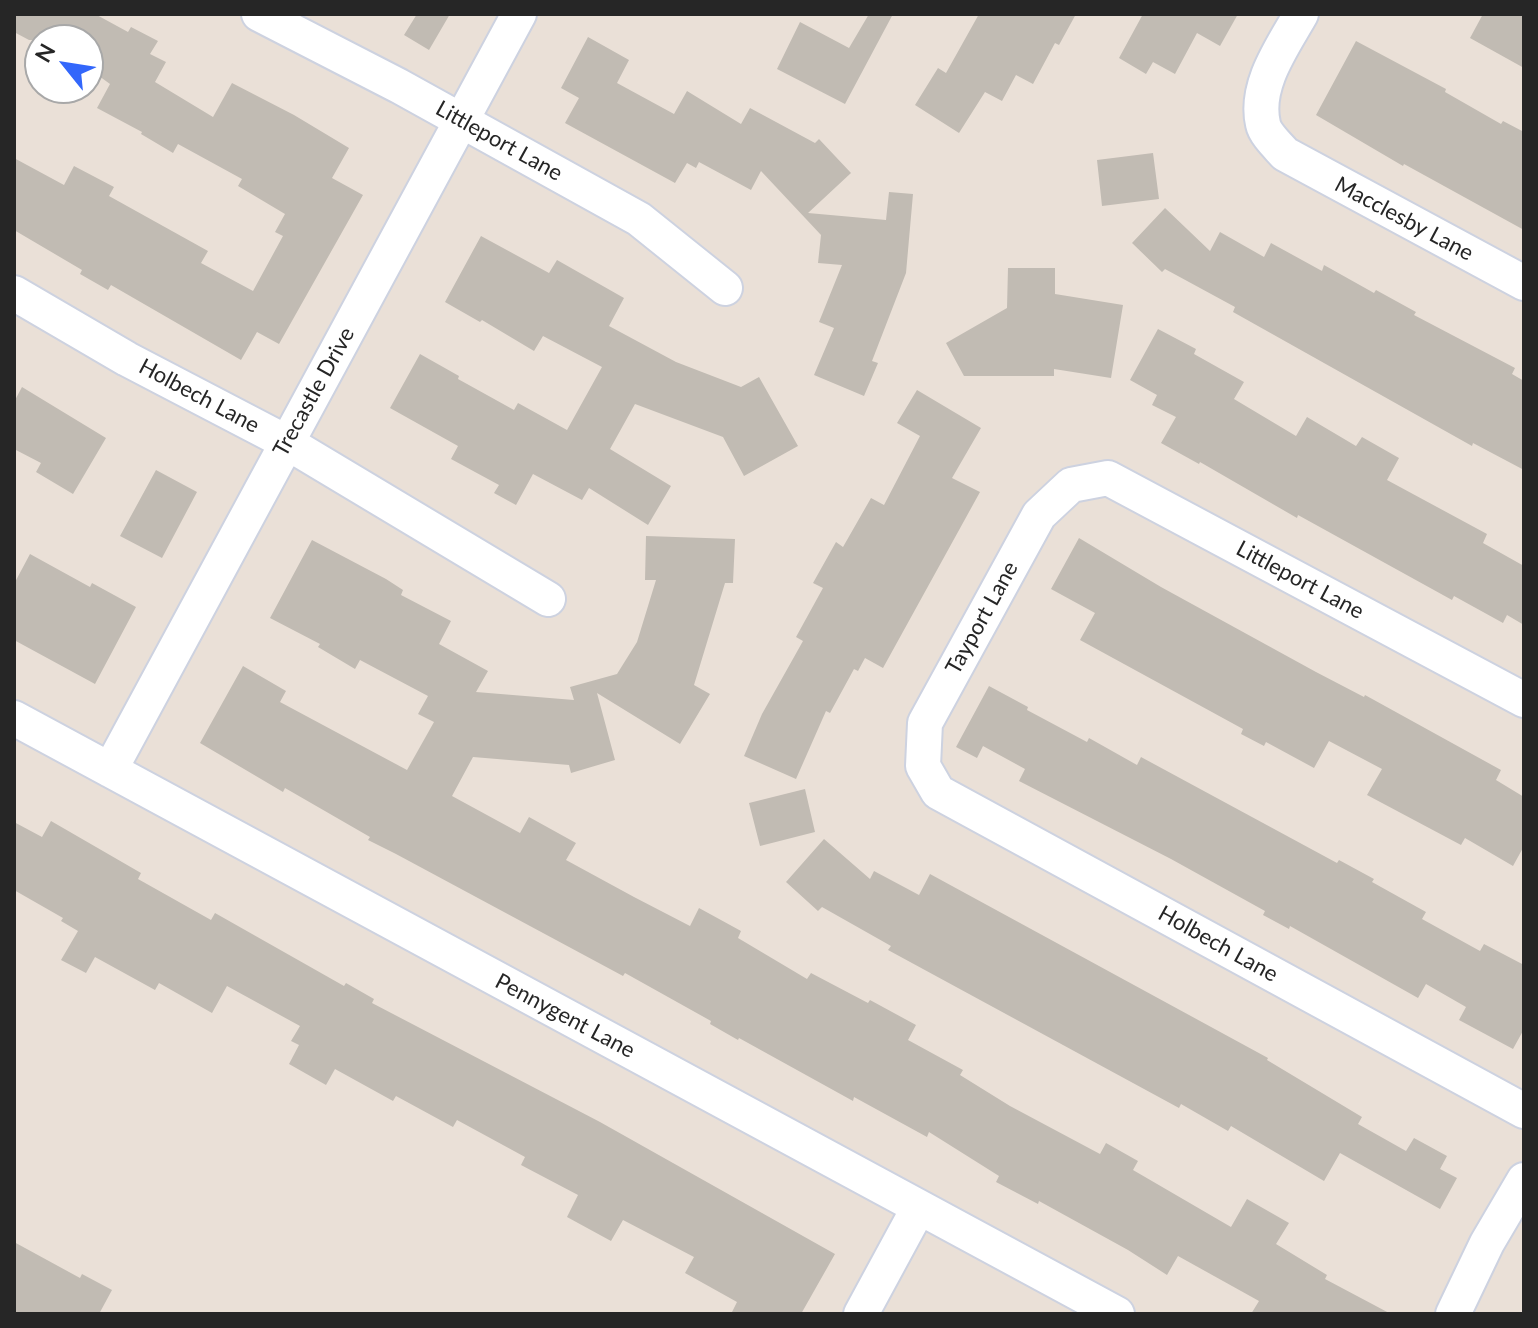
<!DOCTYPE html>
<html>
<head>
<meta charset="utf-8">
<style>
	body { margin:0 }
	#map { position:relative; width:1538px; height:1328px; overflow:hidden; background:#eae0d7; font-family:Lato,sans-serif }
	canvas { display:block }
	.frame { position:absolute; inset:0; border:16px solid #262626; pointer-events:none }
	.north { position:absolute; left:24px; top:24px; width:80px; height:80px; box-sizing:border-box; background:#fff; border:2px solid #a8a8a8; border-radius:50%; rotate:300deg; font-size:22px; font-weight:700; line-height:32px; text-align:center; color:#262626 }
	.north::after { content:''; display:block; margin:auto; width:28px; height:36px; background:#3367fb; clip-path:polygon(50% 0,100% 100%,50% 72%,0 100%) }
</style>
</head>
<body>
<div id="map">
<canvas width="1538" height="1328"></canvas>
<div class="frame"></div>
<div class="north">N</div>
</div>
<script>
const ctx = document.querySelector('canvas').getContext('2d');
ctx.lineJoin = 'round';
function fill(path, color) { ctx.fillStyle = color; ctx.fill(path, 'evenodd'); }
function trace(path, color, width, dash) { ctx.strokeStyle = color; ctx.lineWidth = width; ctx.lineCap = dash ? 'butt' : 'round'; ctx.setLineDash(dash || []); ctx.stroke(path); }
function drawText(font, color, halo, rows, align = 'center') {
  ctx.font = font + ' Lato,sans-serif'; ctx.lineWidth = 6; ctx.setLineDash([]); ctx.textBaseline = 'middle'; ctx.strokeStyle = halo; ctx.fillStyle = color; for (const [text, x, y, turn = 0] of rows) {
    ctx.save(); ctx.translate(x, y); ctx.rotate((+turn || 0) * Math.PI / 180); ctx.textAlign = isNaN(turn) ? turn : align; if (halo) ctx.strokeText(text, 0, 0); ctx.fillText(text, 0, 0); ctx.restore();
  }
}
fill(new Path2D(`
	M14 14H95L128 32 131 27 158 41 150 54 166 62 155 82 213 117 232 83 294 115 349 148 332 178 363 195 279 344 257 332 241 360 111 285 108 290 80 274 82 270 14 230V158L64 185 74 166 114 187 109 196 208 251 201 263 253 291 283 236 275 232 285 214 238 186 242 179 178 144 173 153 141 134 142 132 97 108 110 84 88 68V40H29L14 32Z
	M417 14H450L429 50 404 35Z
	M869 14H893L845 104 777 69 800 22 849 48Z
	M979 14H1076L1059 45 1055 43 1033 84 1016 75 1002 101 985 92 959 133 915 105 938 68 946 73Z
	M1143 14H1238L1220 46 1197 33 1175 74 1153 62 1146 74 1119 58Z
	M1483 14H1524V68L1470 38Z
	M588 37 629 60 617 83 674 114 687 91 741 124 750 108 815 143 819 139 851 173 808 213 886 220 889 192 913 194 906 273 872 361 878 363 864 396 814 375 834 328 819 322 842 265 818 263 821 235 761 171 751 190 699 162 696 168 687 163 675 183 565 123 579 98 561 88Z
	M1356 41 1446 89 1445 92 1501 124 1503 121 1524 132V230L1404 164 1403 166 1316 115Z
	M1153 153 1159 199 1102 206 1097 160Z
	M1165 208 1210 251 1220 232 1264 257 1271 243 1322 271 1324 265 1374 293 1376 290 1416 312 1414 315 1515 368 1512 374 1524 381V470L1473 443 1472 446 1233 312 1235 307 1165 269 1162 272 1132 243Z
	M481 236 549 273 557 260 624 298 609 326 676 362 741 387 759 377 798 446 744 476 723 437 635 404 610 449 671 486 648 525 589 488 582 500 533 474 516 505 494 493 499 485 451 459 458 446 390 408 420 354 459 376 458 379 514 410 518 403 567 430 602 367 543 336 534 351 482 320 480 322 445 302Z
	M1008 268H1055V294L1123 305 1111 378 1054 369V376H964L946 343 1007 308Z
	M1158 329 1196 349 1194 354 1244 382 1234 399 1296 436 1307 417 1356 446 1362 437 1399 458 1387 480 1487 534 1483 543 1524 566V625L1507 615 1503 623 1454 596 1452 600 1298 515 1297 518 1200 462 1199 464 1161 443 1176 417 1152 405 1157 395 1130 380Z
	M22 387 106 438 73 494 36 472 41 463 14 449V402Z
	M917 390 981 428 952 478 980 492 883 668 865 658 858 671 854 669 830 713 826 711 796 779 744 756 762 714 803 641 796 637 823 588 813 583 836 542 843 547 871 498 884 505 920 436 897 423Z
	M156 470 197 492 162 558 120 536Z
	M646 536 735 539 733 583H725L694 685 710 694 680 744 597 693 615 760 571 773 569 765 473 757 452 796 520 833 529 817 576 843 566 860 634 897 690 926 699 908 741 931 738 938 807 979 811 973 868 1003 870 1000 916 1025 908 1040 963 1070 960 1075 1010 1106 1100 1154 1106 1143 1138 1161 1133 1170 1231 1227 1247 1199 1289 1223 1276 1244 1327 1275 1325 1279 1391 1314H1251L1259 1301 1178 1256 1167 1275 1128 1250 1039 1201 1038 1204 996 1182 999 1176 929 1132 927 1137 854 1097 853 1101 739 1038 738 1040 710 1024 711 1021 625 973 623 976 396 854 368 840 370 837 285 788 283 792 200 743 243 666 286 691 280 702 407 770 434 722 418 714 428 696 360 660 355 669 318 647 320 644 270 618 312 540 386 579 403 590 401 595 451 621 439 644 488 671 476 692 574 700 570 687 617 674 637 642 656 580H645Z
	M1079 538 1161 587 1316 672 1364 697 1365 695 1501 770 1496 780 1524 797V846L1513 866 1465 838 1461 845 1367 795 1382 769 1329 741 1314 768 1266 742 1264 746 1241 734 1243 729 1080 640 1095 613 1051 589Z
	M30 554 90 587 92 583 136 607 95 684 14 640V584Z
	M989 686 1028 707 1027 710 1087 742 1089 738 1137 765 1141 757 1337 863 1339 860 1374 879 1372 882 1426 912 1422 919 1480 951 1484 944 1524 965V1029L1513 1049 1459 1020 1466 1007 1426 984 1418 998 1290 926 1289 929 1263 915 1265 911 1171 859 1019 781 1025 769 983 746 977 758 956 747Z
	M805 789 815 832 760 846 749 803Z
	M51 821 141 873 138 879 211 920 215 913 344 986 346 983 374 999 372 1003 600 1122 835 1254 801 1314H731L737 1302 685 1273 694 1257 623 1220 611 1241 567 1217 578 1195 521 1165 525 1157 457 1120 453 1127 396 1096 393 1101 335 1069 326 1085 289 1064 299 1045 291 1041 300 1026 227 986 212 1013 159 983 155 990 95 957 86 973 61 960 78 931 61 921 63 918 14 890V822L42 837Z
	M824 839 870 879 874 871 919 895 930 874 1268 1058 1267 1060 1362 1117 1358 1124 1406 1151 1414 1138 1447 1156 1440 1169 1457 1178 1440 1209 1340 1153 1324 1181 1231 1126 1228 1131 1181 1104 1179 1108 888 950 891 946 822 907 818 911 786 882Z
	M14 1242 80 1278 82 1274 112 1290 99 1314H14Z`), '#c1bbb3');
const street = new Path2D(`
	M259 14 399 86 639 219 725 288
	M1301 14C1283 46 1254 85 1263 124 1265 134 1278 146 1285 154L1524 283
	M14 293 127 359 286 442 548 599
	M1524 700 1108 478 1071 485 1039 515 925 723 923 766 938 792 1524 1111
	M14 718 1117 1314
	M110 770 519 14
	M861 1314 919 1207
	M1453 1314 1487 1243 1524 1180`);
trace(street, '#cdd2e0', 38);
trace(street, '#fff', 34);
drawText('22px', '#262626', '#fff', [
	["Littleport Lane",499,141,29],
	["Macclesby Lane",1404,219,28],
	["Trecastle Drive",314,392,-61],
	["Holbech Lane",199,396,28],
	["Littleport Lane",1300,580,28],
	["Tayport Lane",982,618,-61],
	["Holbech Lane",1218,944,29],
	["Pennygent Lane",565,1016,28]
]);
</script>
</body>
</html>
